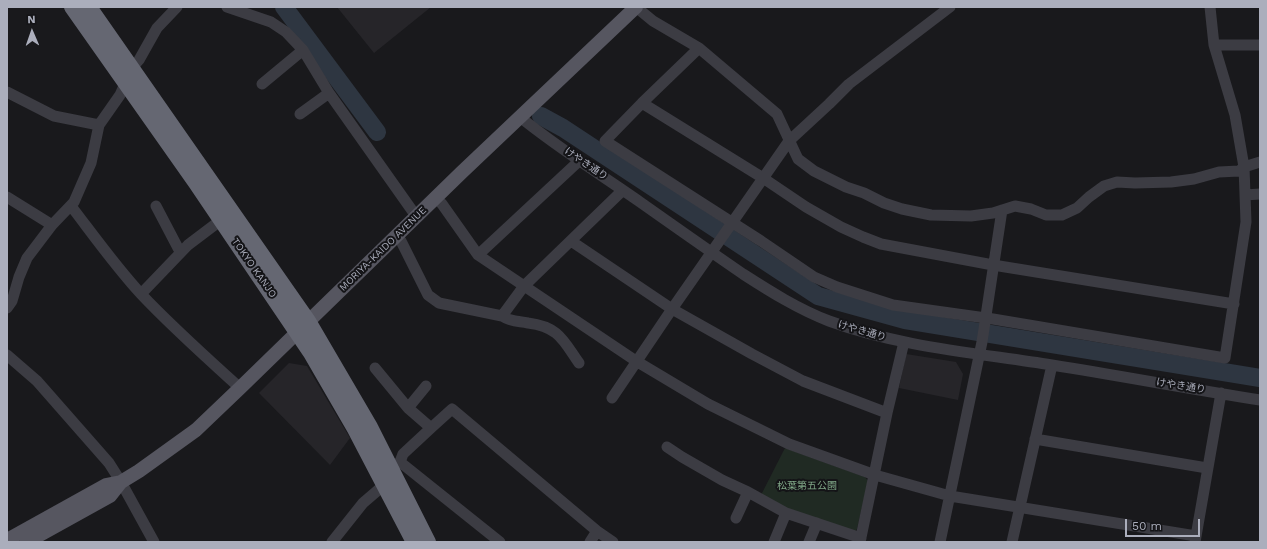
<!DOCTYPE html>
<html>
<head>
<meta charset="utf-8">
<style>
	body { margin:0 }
	#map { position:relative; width:1267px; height:549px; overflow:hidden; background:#19191c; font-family:"Work Sans",sans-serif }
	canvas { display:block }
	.frame { position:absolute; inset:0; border:8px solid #abaebc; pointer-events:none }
	.north { position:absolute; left:12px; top:12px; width:40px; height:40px; -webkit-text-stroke:3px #141417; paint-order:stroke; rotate:358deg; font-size:11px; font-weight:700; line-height:16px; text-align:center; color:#abaebc }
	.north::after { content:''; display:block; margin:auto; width:14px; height:18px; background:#abaebc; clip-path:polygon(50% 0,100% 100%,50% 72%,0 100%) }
	.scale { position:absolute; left:1125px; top:519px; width:75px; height:18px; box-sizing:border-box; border:2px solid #abaebc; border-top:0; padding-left:5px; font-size:12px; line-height:14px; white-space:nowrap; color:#abaebc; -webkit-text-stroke:3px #141417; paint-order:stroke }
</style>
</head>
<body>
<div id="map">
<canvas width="1267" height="549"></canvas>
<div class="frame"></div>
<div class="north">N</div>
<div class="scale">50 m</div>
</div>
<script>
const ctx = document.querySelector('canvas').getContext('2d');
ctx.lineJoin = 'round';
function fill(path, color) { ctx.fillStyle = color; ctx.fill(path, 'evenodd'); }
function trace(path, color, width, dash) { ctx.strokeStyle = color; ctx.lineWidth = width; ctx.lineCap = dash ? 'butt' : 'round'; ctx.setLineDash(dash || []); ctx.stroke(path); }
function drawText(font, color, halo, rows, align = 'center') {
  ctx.font = font + ' "Work Sans","Noto Sans JP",sans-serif'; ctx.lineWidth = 4; ctx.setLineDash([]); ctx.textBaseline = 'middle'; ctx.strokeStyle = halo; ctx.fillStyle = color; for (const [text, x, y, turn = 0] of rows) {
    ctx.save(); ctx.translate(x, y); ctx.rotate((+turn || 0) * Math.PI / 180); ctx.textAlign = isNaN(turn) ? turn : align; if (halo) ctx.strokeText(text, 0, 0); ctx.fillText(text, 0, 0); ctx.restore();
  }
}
fill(new Path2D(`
	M337 7H431L374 53Z
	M906 354 956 362 963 374 958 400 899 388Z
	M289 363 307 366 350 438 330 465 259 393Z`), '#262529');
fill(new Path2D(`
	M785 448 865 477 868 481 857 529 854 532 784 508 761 495Z`), '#202a23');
trace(new Path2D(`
	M284 7 377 132
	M541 116 563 128 818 296 905 320 1260 378`), '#2e3641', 18);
trace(new Path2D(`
	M227 7 271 22 286 32 303 50 329 93 416 216
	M636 7 653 21 699 48 777 114 798 159 814 171 846 187 864 193 884 203 902 209 931 215 971 216 993 213 1015 206 1031 209 1046 215H1062L1077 208 1089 197 1104 186 1117 182 1135 183 1171 182 1194 179 1219 172 1239 171 1244 167 1260 162
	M1214 45H1260
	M699 48 642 103 605 141 761 241 814 277 837 287 893 305 993 319 1225 358 1246 222 1244 167 1235 115 1214 45 1210 7
	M262 84 303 50
	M7 92 54 116 99 125
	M642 103 763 178 806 207 841 227 863 237 881 244 993 265 1234 304
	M300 114 329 93
	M520 117C558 148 600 174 640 202 674 226 708 250 743 274 771 292 798 309 829 321 900 347 977 353 1052 365 1121 376 1190 389 1260 400
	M1245 195 1260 194
	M7 197 52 225
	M436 198 442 204 478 255 636 361 708 404 789 444 875 475 950 496 1196 536
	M71 206C94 236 116 267 141 294 172 327 207 358 240 388
	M156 206 178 248 182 251
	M396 235 401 241 428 295 439 303 502 316C511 322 518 321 528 323 559 327 563 340 579 363
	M571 241 672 309 752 354 803 381 887 413
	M478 255 579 161
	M141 294 188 245 221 220
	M7 308 12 301 19 277 27 258 52 225 74 202 91 163 99 125 120 95 132 68 139 60 157 28 177 7
	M502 316 524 286 623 190
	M7 355 37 381 109 463 121 482 154 542
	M375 368 408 408 431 428 452 409 597 531 613 542
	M612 398 672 309 789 141 829 104 849 84 950 7
	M408 408 426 386
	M1035 439 1207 468
	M667 447 682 457 722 480 748 492 786 513 861 538
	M400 462 500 542
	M395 465 400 462 403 454 431 428
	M736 518 748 492
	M332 542 363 503 384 485
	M590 542 597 531
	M774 542 786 513
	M809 542 817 523
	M860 542 887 413 904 342
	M940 542 982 342 1002 210
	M1012 542 1052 365
	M1195 542 1221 393`), '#3c3c43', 11);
trace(new Path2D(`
	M7 540 106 485 121 482 139 471 196 430 240 388 462 172 636 7
	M27 542 110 496 121 482`), '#565660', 14);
trace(new Path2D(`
	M72 7 196 183 311 353 355 429 414 542
	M89 7 308 321 370 427 428 542`), '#656772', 16);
drawText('10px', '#abaebc', '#141417', [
	["けやき通り",586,164,34],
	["MORIYA-KAIDO AVENUE",383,249,-44],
	["TOKYO KANJO",254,268,55],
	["けやき通り",862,331,16],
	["けやき通り",1181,386,9]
]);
drawText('10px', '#80a888', '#141417', [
	["松葉第五公園",807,486]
]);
</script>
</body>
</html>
